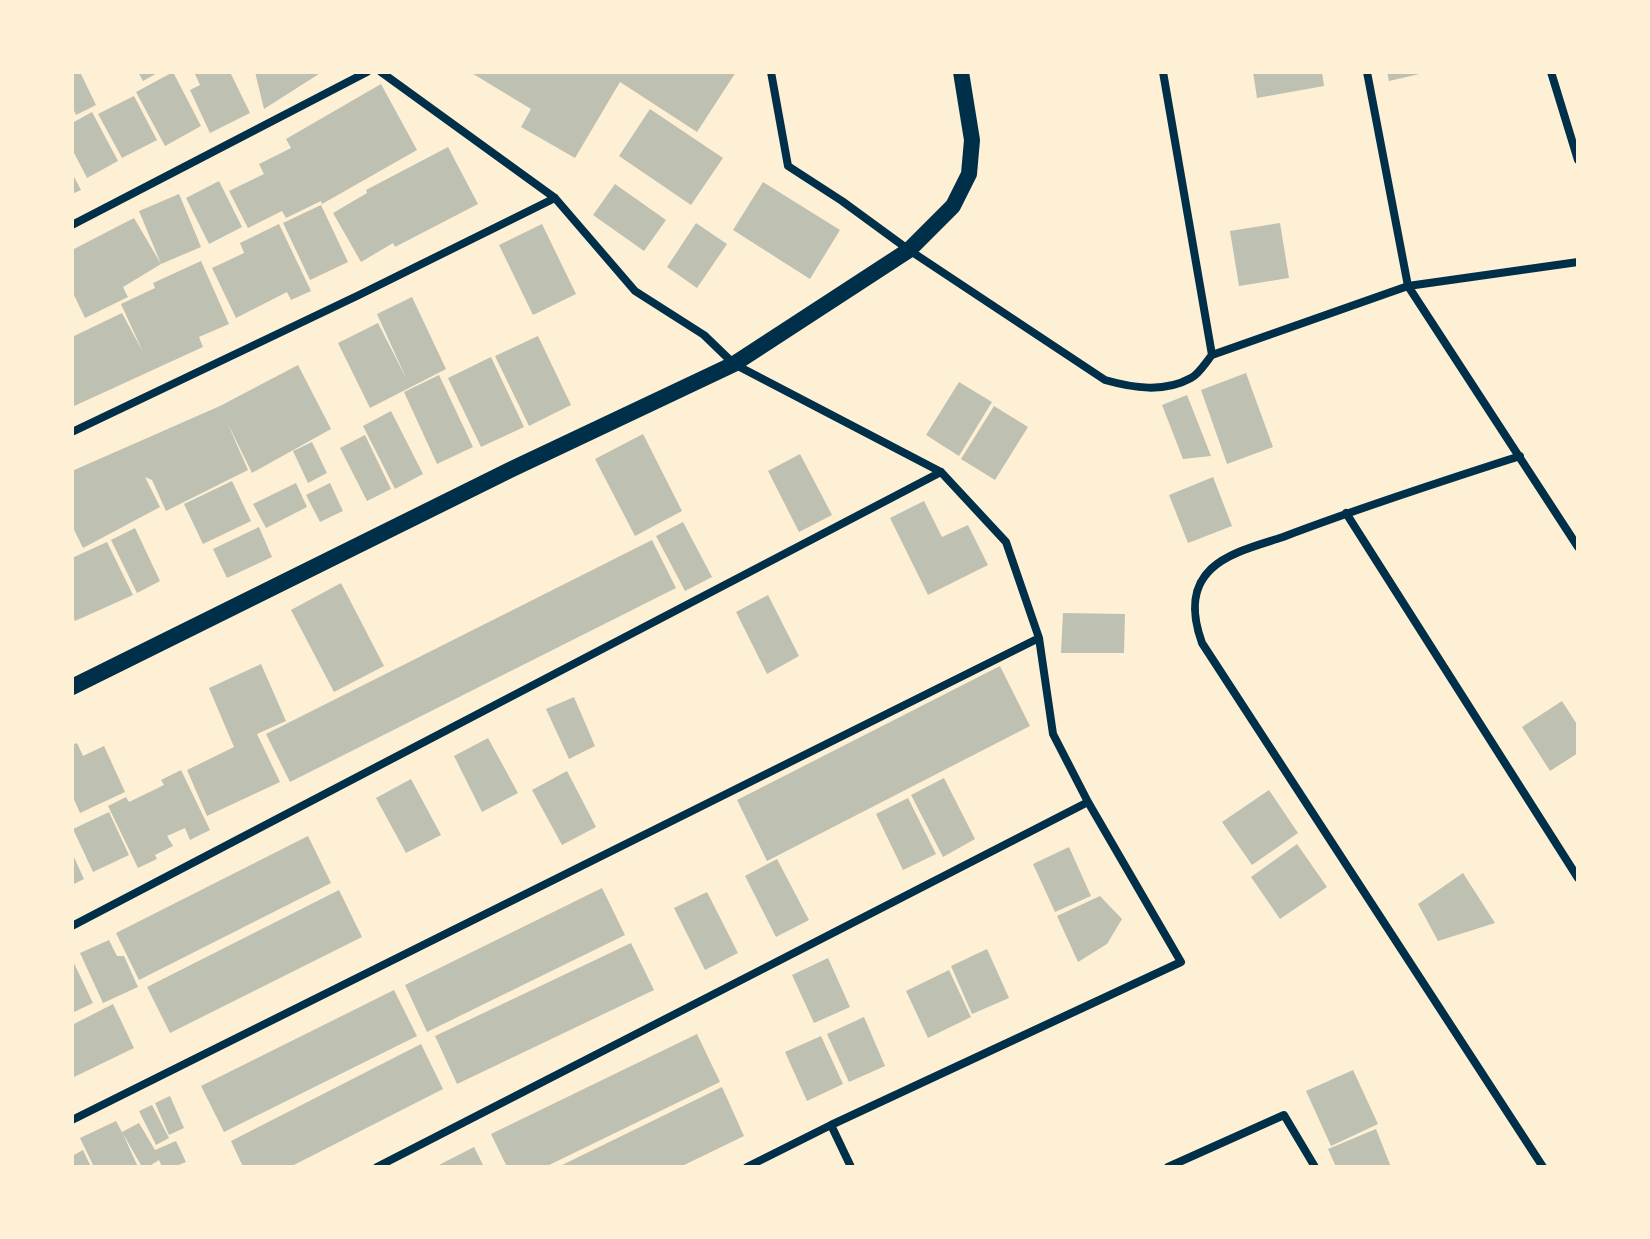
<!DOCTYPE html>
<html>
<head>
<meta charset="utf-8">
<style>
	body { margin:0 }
	#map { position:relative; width:1650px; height:1239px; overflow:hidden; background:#fdf0d5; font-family:Manrope,sans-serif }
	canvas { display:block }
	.frame { position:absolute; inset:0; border:74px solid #fdf0d5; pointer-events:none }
</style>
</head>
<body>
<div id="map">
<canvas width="1650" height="1239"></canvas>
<div class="frame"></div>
</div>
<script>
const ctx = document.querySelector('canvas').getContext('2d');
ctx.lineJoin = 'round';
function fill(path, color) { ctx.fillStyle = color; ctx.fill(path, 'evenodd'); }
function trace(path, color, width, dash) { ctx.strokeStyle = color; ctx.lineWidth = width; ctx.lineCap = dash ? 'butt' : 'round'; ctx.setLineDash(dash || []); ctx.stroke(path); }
fill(new Path2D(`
	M72 72H80L96 105 76 115 72 106Z
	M138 72H159L143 81Z
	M173 72 201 126 165 146 136 92Z
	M194 72H230L250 113 210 133 190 90 200 85Z
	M255 72H322L264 109Z
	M470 72H736L697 132 620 82 575 158 521 127 531 109Z
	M1253 72H1322L1324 86 1257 98Z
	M1387 72H1424V73L1389 81Z
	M381 84 417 150 322 204 321 201 286 218 282 211 248 228 229 191 264 174 259 164 291 148 286 139Z
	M134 96 157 140 122 158 98 114Z
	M650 109 723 158 691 205 619 156Z
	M92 112 118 161 87 178 72 149V123Z
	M448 147 478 204 395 247 393 243 361 262 333 213 367 193 366 190Z
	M72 173 81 190 72 194Z
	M219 181 242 227 209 244 186 198Z
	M763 182 840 230 810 279 733 230Z
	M615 184 666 220 644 251 593 215Z
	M179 194 201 247 161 264 123 287 128 297 85 318 72 291V250L134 218 161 264 139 211Z
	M321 205 348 262 310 280 283 223Z
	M696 223 727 244 697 288 667 267Z
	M1280 223 1289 278 1239 286 1230 231Z
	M279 224 311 291 291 300 287 292 236 318 212 268 244 253 240 243Z
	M542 224 576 294 533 315 499 245Z
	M201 261 229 324 199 337 203 347 72 407V337L122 313 143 352 121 304 155 288 153 283Z
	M412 297 446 369 370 408 338 343 378 323 407 380 377 314Z
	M538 336 571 405 529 426 495 356Z
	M491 357 524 427 481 447 448 378Z
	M298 365 331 429 252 473 227 422 248 470 166 511 152 480 145 477 160 507 83 548 72 526V471L220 406Z
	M1246 373 1273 447 1227 464 1201 390Z
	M439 375 473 447 437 464 404 392Z
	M959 382 992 402 959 456 926 435Z
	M1187 395 1211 456 1183 459 1162 405Z
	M994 406 1028 427 995 480 961 459Z
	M391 411 423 474 395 489 363 426Z
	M643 434 682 511 635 536 595 459Z
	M365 435 391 489 367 501 340 448Z
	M312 442 327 473 308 483 293 451Z
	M800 454 832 515 799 532 768 471Z
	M1213 477 1232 526 1188 543 1169 495Z
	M232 481 251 521 203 544 184 504Z
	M296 483 307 507 266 528 253 504Z
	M330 483 343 511 320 522 306 495Z
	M924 501 942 537 968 525 988 565 928 595 890 518Z
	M683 522 712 577 685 591 656 536Z
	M259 527 272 557 227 578 213 549Z
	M135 528 160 581 137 593 111 540Z
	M652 540 676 588 290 782 266 734Z
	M107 542 133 595 75 621 72 614V558Z
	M341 583 384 666 334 692 291 610Z
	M768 595 799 656 767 674 736 612Z
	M1063 613 1125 614 1124 653H1061Z
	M261 664 286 721 257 734 280 782 207 816 187 770 234 747 209 688Z
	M1000 666 1030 726 767 861 737 800Z
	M574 697 595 746 569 759 546 709Z
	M1562 701 1578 726V753L1550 771 1522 727Z
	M488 738 518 793 482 812 454 756Z
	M77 743 83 756 104 746 125 792 80 813 72 795V745Z
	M181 770 210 830 190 840 185 828 167 836 173 846 155 855 157 859 138 868 108 806 126 797 129 802 164 785 161 780Z
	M567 771 596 827 562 845 532 790Z
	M944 778 975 839 943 857 911 795Z
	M411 779 441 835 406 853 376 798Z
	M1269 790 1298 833 1252 865 1222 822Z
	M908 798 936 854 903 870 876 814Z
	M109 812 129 855 93 872 73 829Z
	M308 836 331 883 139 980 116 933Z
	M1297 844 1327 887 1280 919 1251 877Z
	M1069 847 1091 896 1055 912 1033 864Z
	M72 853 84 879 72 885Z
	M777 859 809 920 776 937 745 876Z
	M1463 873 1495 923 1438 941 1418 904Z
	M602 888 625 935 427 1032 405 985Z
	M339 890 362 937 170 1033 147 987Z
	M707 892 738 953 705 970 674 908Z
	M1100 896 1122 919 1107 944 1078 962 1057 916Z
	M109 940 117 956H124L138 987 103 1003 80 953Z
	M631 943 654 990 457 1084 435 1036Z
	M987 949 1009 998 972 1014 951 966Z
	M828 958 850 1007 814 1023 792 975Z
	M72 959 93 1003 72 1013Z
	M949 970 971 1017 928 1038 906 991Z
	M394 990 417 1036 224 1132 201 1086Z
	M113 1004 134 1048 72 1078V1025Z
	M864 1017 885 1066 849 1082 827 1034Z
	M697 1034 720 1082 545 1167H507L491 1134Z
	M821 1036 843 1084 807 1101 785 1052Z
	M421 1044 443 1089 290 1167H243L231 1141Z
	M1353 1070 1378 1124 1331 1146 1306 1091Z
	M722 1087 744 1136 680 1167H558Z
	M170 1096 184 1128 169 1135 155 1103Z
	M152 1105 169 1138 156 1145 139 1111Z
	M116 1121 123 1134 138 1167H94L80 1138Z
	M139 1123 155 1150 176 1141 186 1162 174 1167H162L159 1160 148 1167H142L122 1132Z
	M1376 1129 1391 1167H1336L1328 1149Z
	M474 1147 484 1167H435Z
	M83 1150 91 1167H72V1156Z`), '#bec0b2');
trace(new Path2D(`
	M381 72 555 198 635 291 704 335 734 364 941 472 1006 542 1039 638 1053 734 1088 802 1181 962 831 1125 747 1167
	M771 72 788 166 842 201 909 250 1105 380C1133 388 1164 393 1191 378 1199 374 1206 362 1212 355L1163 72
	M1367 72 1408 286 1578 547
	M1551 72 1578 160
	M72 225 367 72
	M1212 355 1408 286 1578 262
	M72 432 359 295 555 198
	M1520 456C1440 482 1361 507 1283 537 1259 545 1229 552 1211 569 1189 590 1193 618 1202 643L1543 1167
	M1346 513 1578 878
	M72 926 941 472
	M72 1120 1039 638
	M831 1125 851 1167
	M377 1167 1088 802
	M1168 1167 1284 1115 1315 1167`), '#003049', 8);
trace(new Path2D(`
	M72 687 512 469 734 364 909 250 953 206 969 174 972 140 961 72`), '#003049', 16);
</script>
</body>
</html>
